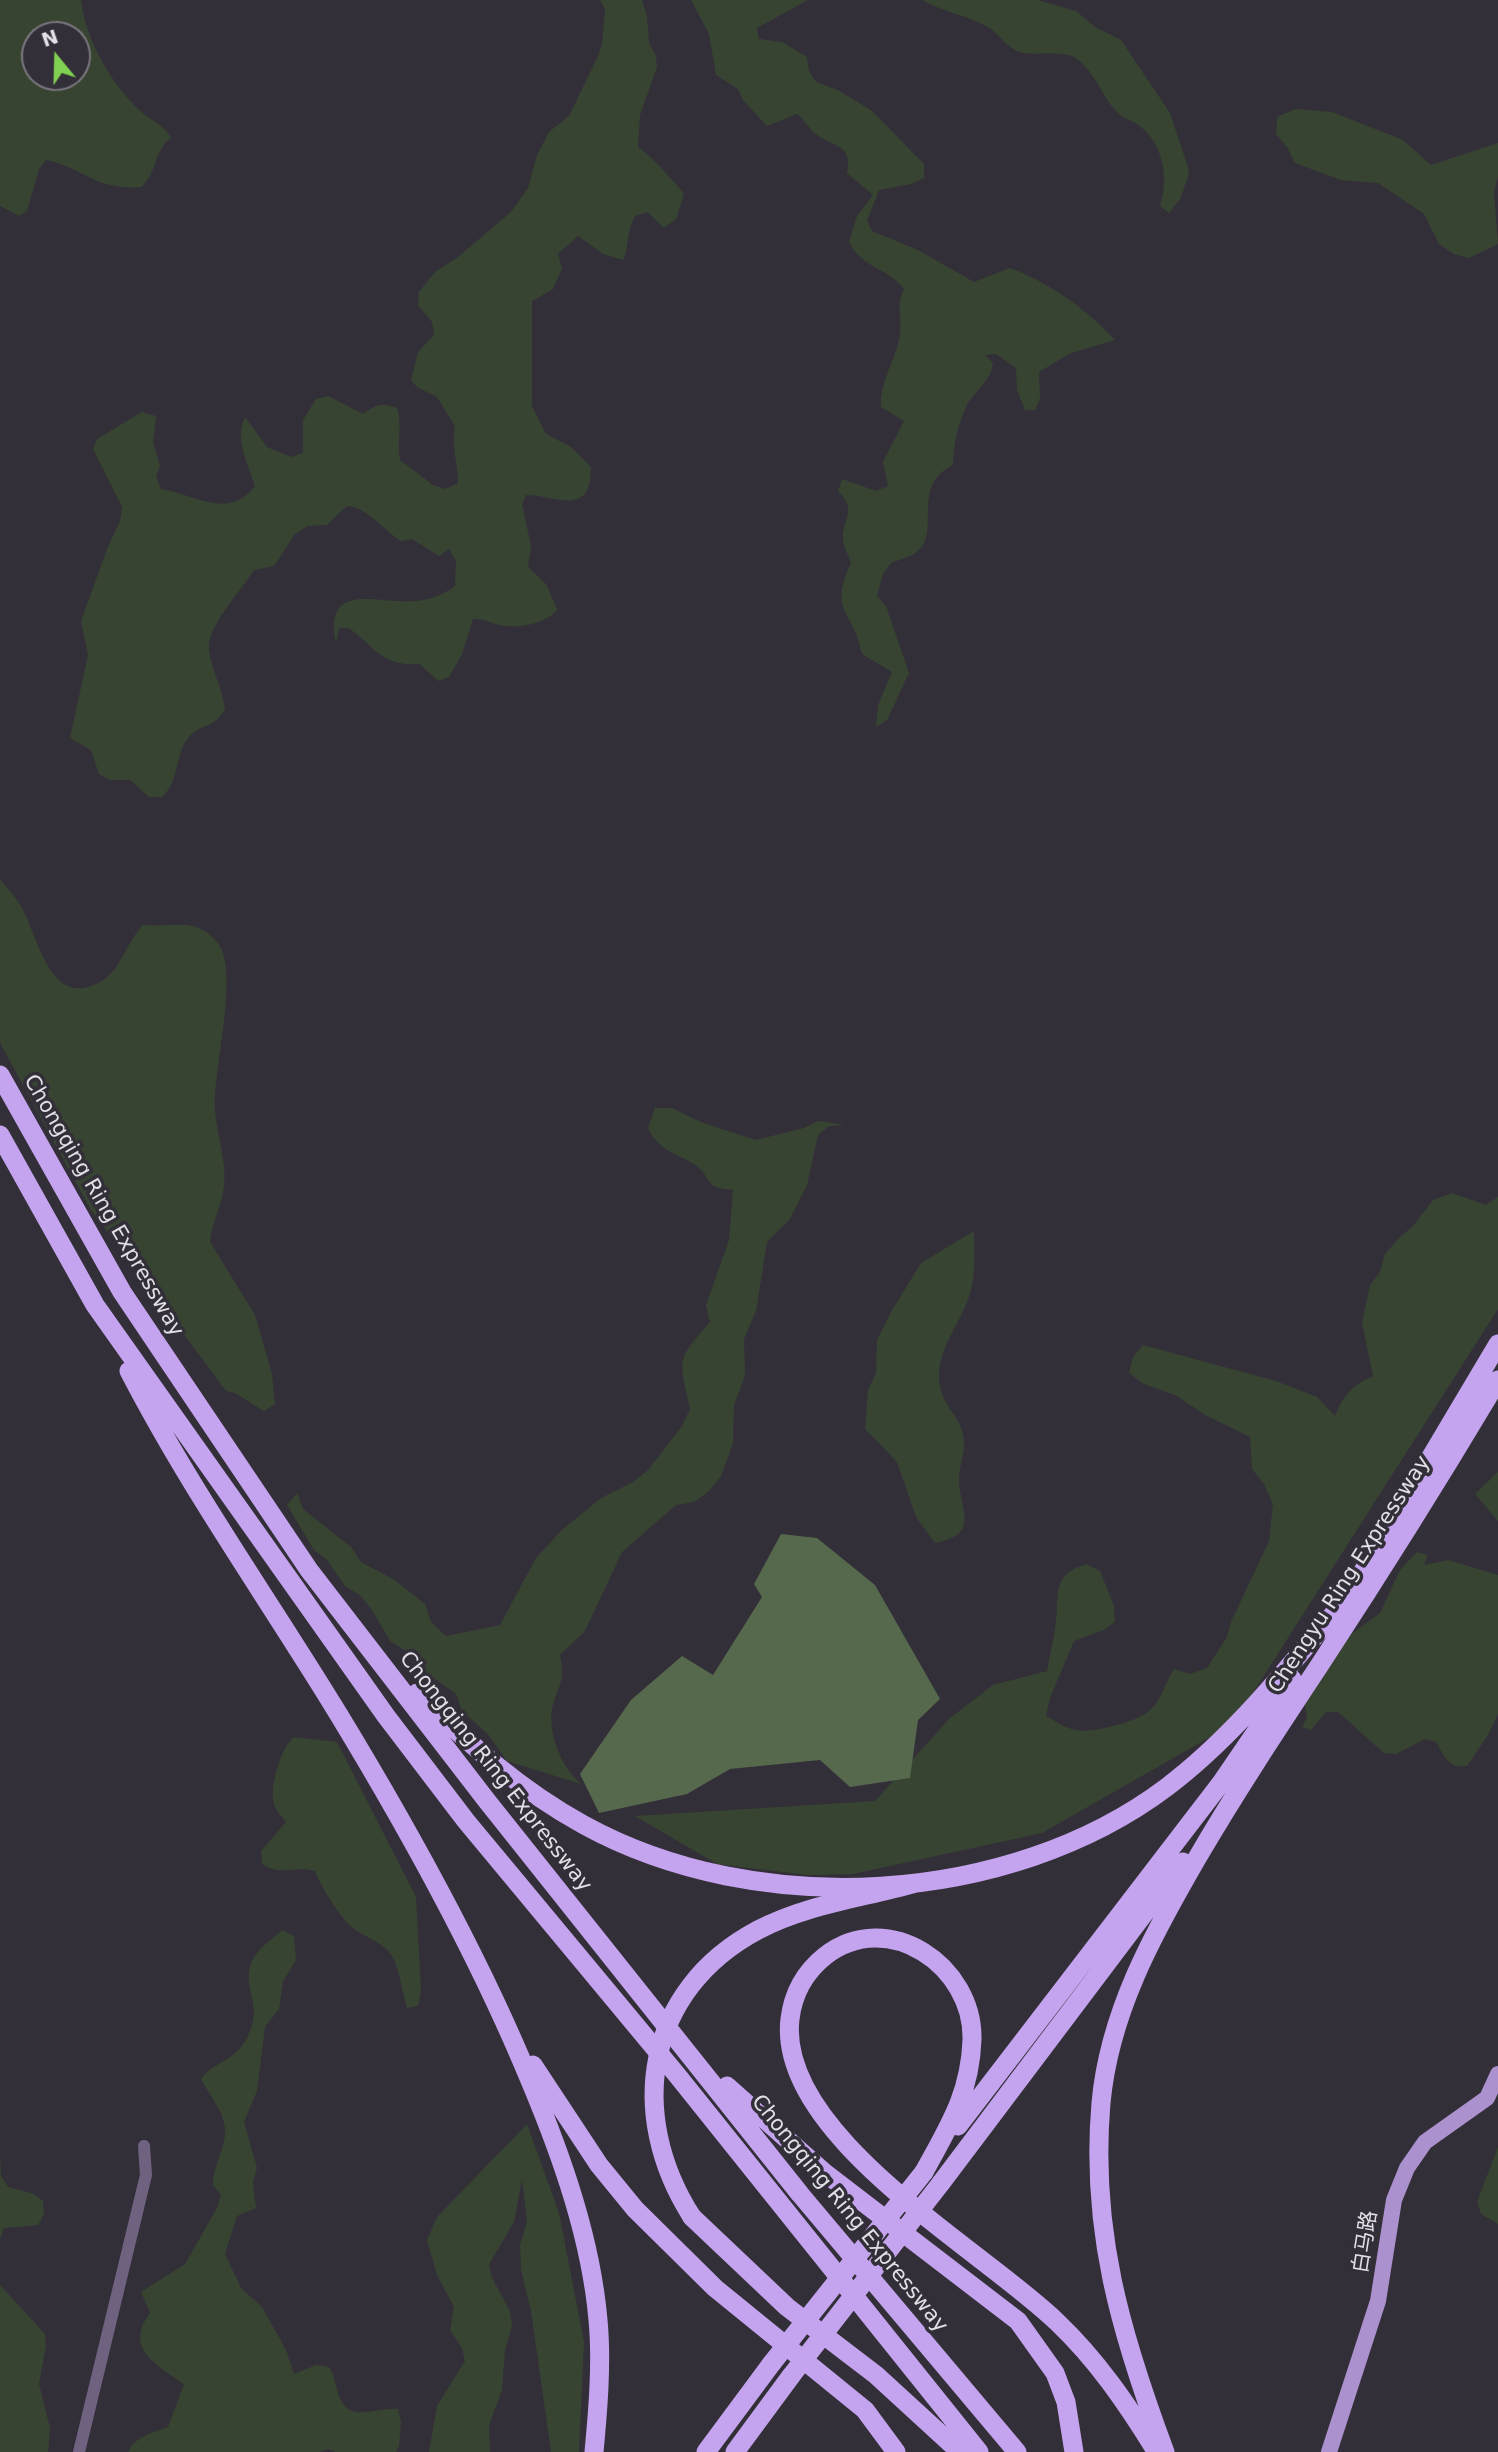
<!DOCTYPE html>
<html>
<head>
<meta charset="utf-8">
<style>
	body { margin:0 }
	#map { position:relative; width:1498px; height:2452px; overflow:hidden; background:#332f38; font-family:"DejaVu Sans",sans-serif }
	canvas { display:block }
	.north { position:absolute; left:21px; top:21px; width:70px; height:70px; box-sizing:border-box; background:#332f38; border:2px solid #79767e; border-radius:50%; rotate:341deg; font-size:19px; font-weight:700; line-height:28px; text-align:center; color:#e2e0e6 }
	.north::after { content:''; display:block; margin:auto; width:24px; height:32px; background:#80d051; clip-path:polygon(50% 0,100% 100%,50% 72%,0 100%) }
</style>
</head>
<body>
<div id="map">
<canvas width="1498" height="2452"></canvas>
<div class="north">N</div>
</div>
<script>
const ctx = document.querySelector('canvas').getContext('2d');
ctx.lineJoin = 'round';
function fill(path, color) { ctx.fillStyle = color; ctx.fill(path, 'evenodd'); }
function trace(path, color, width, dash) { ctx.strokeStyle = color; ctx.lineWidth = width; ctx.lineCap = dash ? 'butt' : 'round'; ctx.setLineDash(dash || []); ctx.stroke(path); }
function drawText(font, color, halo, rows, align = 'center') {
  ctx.font = font + ' "DejaVu Sans","Noto Sans SC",sans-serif'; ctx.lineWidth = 7; ctx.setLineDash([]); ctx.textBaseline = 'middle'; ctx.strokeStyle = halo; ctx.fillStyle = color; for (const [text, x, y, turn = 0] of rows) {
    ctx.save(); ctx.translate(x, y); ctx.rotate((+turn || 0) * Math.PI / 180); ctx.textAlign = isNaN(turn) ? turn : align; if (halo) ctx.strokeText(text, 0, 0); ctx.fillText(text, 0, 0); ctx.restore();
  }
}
fill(new Path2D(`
	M0 0H81C85 39 111 83 139 110 151 121 164 124 171 138 153 151 158 173 141 187 95 191 83 167 46 160L39 169 27 211 19 216 0 206ZM35 35H77V77H35Z
	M600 0H642L647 16 649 43 656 56 657 67 640 115 638 147C648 153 676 183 684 194L676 219 664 228 647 212 635 216C625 235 630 246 623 260L603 254 578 236 558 254 562 268 553 289 532 301V406L546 434 571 447 591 467C591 519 556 495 526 495L522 504 531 546 528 567 547 585 557 610C546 623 522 628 505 626 493 625 486 618 473 619L462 654 449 677 438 681 420 664C381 666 377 649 349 628H339L336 643C323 579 379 605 415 601 430 600 443 595 455 586L456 561 449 549 439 556 412 539 401 541C383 530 366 506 347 506L327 525 308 526 295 534 274 566 254 570C242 590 206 627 209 650 211 670 223 689 225 709 215 729 200 723 188 738 174 756 180 781 162 797H149L130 780H110L99 774 91 750 70 738 88 655 81 621 107 549 120 521 122 507 93 449 97 439 142 412 156 416 153 442 160 466 156 477 161 489C194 494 229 521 255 486 248 464 234 439 245 417L267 447 291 457 303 453V420L316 399 328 396 363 414C375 405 382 402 397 408 403 425 396 442 400 460L433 485 445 489 458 483C458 463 451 445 455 426L437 397 417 387 411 380 418 352 434 335 432 322 418 305 419 292 435 272 458 257 511 212 528 188 537 155 549 132 569 116 598 56 602 44 605 9Z
	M691 0H808L757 28 759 39 782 42 807 57 809 71 816 82 838 90 872 111 924 164V178L911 184 879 190 867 221 872 231 918 250 974 282 1010 268C1048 282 1087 309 1115 340L1071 353 1039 372 1040 399 1035 410H1025L1017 390 1016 368 996 354 985 355 993 363C990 383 976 389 967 405 958 423 953 446 953 465 907 487 946 538 912 555 906 558 898 560 891 563L883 574 877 596 886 606 909 673 887 720 876 727 878 705 892 672 862 654C853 609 828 612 851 563 849 556 844 548 843 541 841 519 859 512 838 491L842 479 876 491 888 486 883 462 904 421 881 407C879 381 898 358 900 332 902 316 896 306 904 289 889 268 861 268 849 242L857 216 873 195 847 173C853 144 834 148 816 134 808 128 805 120 797 114L767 126 743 100 738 89 716 75 709 34Z
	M923 0H1037L1076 11 1095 27 1121 40 1170 113 1187 164 1189 174 1180 199 1169 213 1160 206C1169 178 1164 143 1137 124 1132 120 1124 119 1119 114 1102 98 1096 73 1077 59 1064 49 1037 57 1020 52 1007 48 1001 36 991 29 969 15 944 13 923 0Z
	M1295 109 1332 112 1403 140 1431 165 1498 143V176L1494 193 1498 244 1469 258 1454 254 1439 244 1424 214 1378 183 1341 180 1295 163 1287 147 1276 134 1277 117Z
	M0 879C8 889 20 902 25 914 40 946 54 1014 106 978 120 968 129 939 143 925 169 928 196 916 217 942 241 970 212 1072 215 1111 217 1136 227 1161 224 1186 222 1207 211 1223 210 1242L255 1315 272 1374 275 1404 264 1411 235 1393 226 1391 91 1210 0 1043Z
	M655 1108H672L703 1123 756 1140 804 1128 818 1121 845 1125 829 1126 818 1135 807 1185 790 1219 767 1242 756 1311 744 1339 745 1376 734 1405 733 1443 721 1476 709 1491 694 1502 676 1505 622 1552 585 1631 560 1655C566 1684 557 1686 552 1709 548 1736 562 1768 581 1784L507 1761 488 1734 462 1711 456 1694 427 1673 417 1658 390 1641 372 1610 360 1595 345 1586 327 1560 314 1550 287 1505 297 1493 303 1509 351 1547 361 1562 393 1579 425 1604 431 1622 446 1636 500 1625 536 1558 562 1530 601 1498 633 1482 648 1470 682 1426 690 1409C680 1359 674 1363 710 1322L706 1305 729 1240 733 1190C701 1188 713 1176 694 1164 673 1151 660 1152 648 1128Z
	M1452 1193 1486 1205 1498 1197V1309L1233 1724 1042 1833 853 1874 808 1875 717 1864 635 1816 875 1801 950 1718 993 1685 1047 1671C1050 1654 1054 1638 1056 1621 1059 1593 1052 1575 1086 1564L1100 1571 1114 1606 1115 1622 1104 1630 1074 1641 1050 1698 1046 1716C1055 1721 1065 1728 1076 1730 1091 1734 1139 1721 1149 1711 1162 1700 1165 1683 1174 1669L1190 1674 1207 1668 1227 1637 1231 1622 1269 1541 1273 1504 1264 1484 1252 1469 1250 1437 1205 1415 1177 1396 1144 1384 1129 1373 1133 1357 1143 1345 1276 1381 1317 1397 1335 1416C1343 1395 1353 1385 1373 1376L1362 1323 1370 1285 1380 1272 1385 1254 1399 1238 1413 1226 1433 1200Z
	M974 1231C974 1250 976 1272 971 1290 962 1324 934 1349 940 1386 943 1405 959 1416 963 1434 967 1449 960 1462 959 1476 958 1508 983 1534 935 1543L916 1517 897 1462 865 1429 868 1390 876 1373 877 1340 891 1312 921 1263Z
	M1498 1472V1521L1475 1494Z
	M1417 1552 1428 1555 1424 1565 1448 1560 1498 1575V1714L1488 1735 1467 1766C1448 1769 1445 1756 1436 1742L1425 1739 1396 1754 1384 1753 1338 1712H1326L1311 1730 1302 1727 1307 1718 1303 1693 1345 1639 1380 1613 1400 1570Z
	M294 1737 337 1742 416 1897 421 1991 418 2006 407 2008C402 1992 400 1970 392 1956 384 1942 365 1938 353 1928 342 1920 319 1884 315 1871 295 1865 281 1877 262 1864L261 1851 286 1822C282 1817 276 1811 274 1804 269 1787 281 1747 294 1737Z
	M282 1930 294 1936 296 1960 283 1981 279 2009 265 2027 257 2091 244 2122 257 2168 253 2182 256 2208 237 2216 225 2254 241 2288 262 2307 286 2350 294 2374 316 2365 329 2367C336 2378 335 2387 340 2398 350 2424 379 2406 398 2409L401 2422 399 2446 396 2452H336L328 2449 319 2452H128C136 2436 152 2433 168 2427L184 2384C157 2365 123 2349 150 2313L141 2292 185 2264 217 2208 221 2195 213 2185C213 2167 223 2152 225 2135 227 2114 210 2097 201 2079 215 2060 235 2063 248 2036 263 2004 244 1993 250 1967 253 1952 271 1940 282 1930Z
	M527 2124 559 2213 584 2342 579 2452H551L531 2311 521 2269 520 2245 527 2221 522 2179 514 2222 489 2264 491 2276 510 2311 512 2326 505 2350 502 2390 489 2425 490 2452H429L437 2406 465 2361 462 2348 450 2330 454 2307 437 2275 427 2240 437 2217Z
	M1498 2147V2224L1481 2214 1477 2202Z
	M0 2155 1 2176 8 2187 34 2194 43 2201 44 2214 38 2225 4 2228 0 2239Z
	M0 2285 45 2334 46 2346 39 2384 50 2428 48 2452H0Z`), '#384432');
fill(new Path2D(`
	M781 1534 817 1538 875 1585 940 1699 918 1720 910 1778 850 1787 820 1760 730 1769 687 1794 599 1813 580 1774 631 1700 682 1656 713 1675 762 1597 754 1584Z`), '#56694d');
trace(new Path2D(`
	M79 2452 146 2175 144 2146`), '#6f6280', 12);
trace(new Path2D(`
	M1329 2452 1378 2301 1394 2200 1407 2168 1425 2142 1487 2098 1498 2074`), '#ac91cf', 16);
trace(new Path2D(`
	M0 1075 122 1292 309 1570 487 1801 800 2194 1017 2452
	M0 1135 95 1305 386 1716 466 1821 677 2075 979 2452
	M129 1371C191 1491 269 1600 339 1715 410 1832 479 1956 531 2083 562 2157 591 2239 598 2320 602 2362 598 2410 594 2452
	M1341 1608 1498 1344
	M417 1693C469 1744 520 1790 584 1825 757 1920 1009 1906 1167 1787 1237 1734 1291 1663 1348 1597
	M533 2065 599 2165 635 2209 715 2288 865 2410 896 2452
	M727 2086 825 2173 1018 2321 1055 2373 1066 2402 1074 2452
	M958 2126 1221 1783 1292 1679
	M924 2172C949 2126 970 2094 972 2040 974 1966 888 1907 825 1956 805 1972 793 1994 790 2019 776 2135 983 2250 1057 2322 1097 2360 1127 2404 1156 2451
	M941 2183 1183 1862
	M692 2217 787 2307 876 2375 960 2452
	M706 2452 772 2363
	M735 2452 791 2376
	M1165 2452C1121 2334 1090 2230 1101 2103 1109 2014 1152 1936 1196 1860 1235 1793 1278 1728 1321 1663 1382 1570 1441 1476 1498 1380`), '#c4a4ee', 19);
trace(new Path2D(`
	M692 2217C626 2114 645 1990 758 1930 805 1905 861 1898 912 1884
	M772 2363 924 2172
	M791 2376 941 2183`), '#c4a4ee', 19);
drawText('21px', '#e2e0e6', '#332f38', [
	["Chongqing Ring Expressway",103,1206,60],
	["Chengyu Ring Expressway",1350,1575,-57],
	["Chongqing Ring Expressway",495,1772,52],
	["Chongqing Ring Expressway",849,2214,51],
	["白马路",1366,2242,-81]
]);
</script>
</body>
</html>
